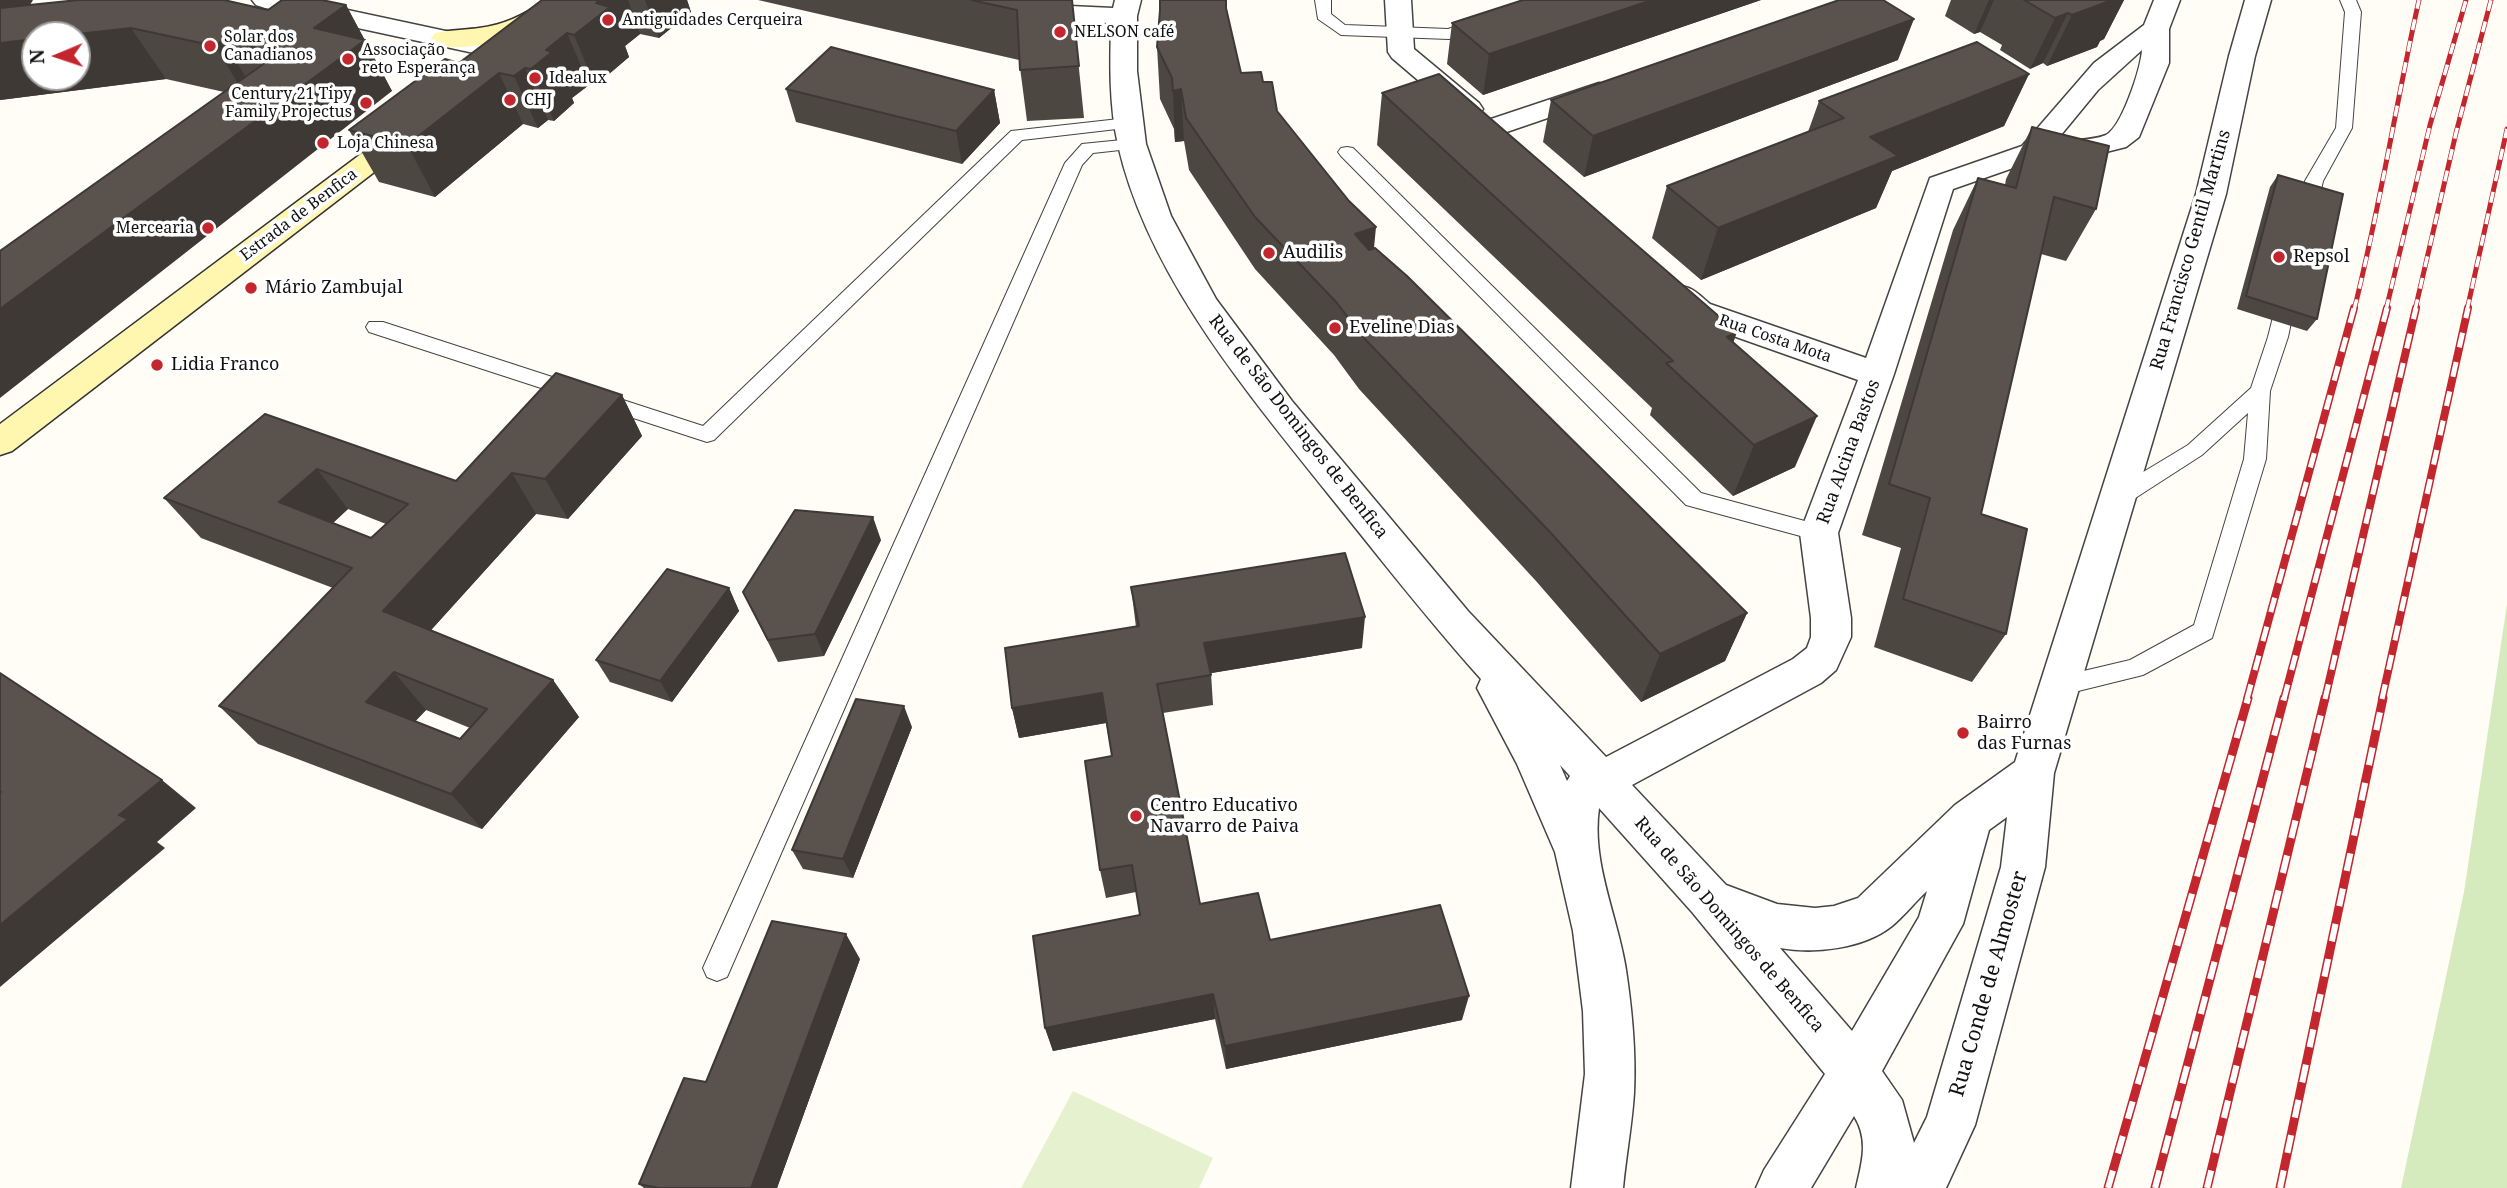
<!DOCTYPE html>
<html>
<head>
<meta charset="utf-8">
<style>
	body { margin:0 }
	#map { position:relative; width:2507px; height:1188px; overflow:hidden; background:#fffdf5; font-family:"Noto Serif",serif }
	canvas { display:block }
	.north { position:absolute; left:21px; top:21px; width:70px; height:70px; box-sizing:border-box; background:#fff; border:2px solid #a0a0a0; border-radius:50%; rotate:268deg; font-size:19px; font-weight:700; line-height:28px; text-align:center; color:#111 }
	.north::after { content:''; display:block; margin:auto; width:24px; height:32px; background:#c4262e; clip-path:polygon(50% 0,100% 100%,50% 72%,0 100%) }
</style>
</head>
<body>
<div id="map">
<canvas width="2507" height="1188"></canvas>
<div class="north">N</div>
</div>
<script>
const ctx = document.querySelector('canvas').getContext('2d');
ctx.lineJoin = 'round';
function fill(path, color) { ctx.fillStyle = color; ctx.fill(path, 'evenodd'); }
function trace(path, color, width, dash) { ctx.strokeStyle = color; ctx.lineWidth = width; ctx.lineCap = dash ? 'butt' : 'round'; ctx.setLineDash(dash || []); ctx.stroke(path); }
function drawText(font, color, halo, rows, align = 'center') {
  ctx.font = font + ' "Noto Serif",serif'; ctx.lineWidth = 7; ctx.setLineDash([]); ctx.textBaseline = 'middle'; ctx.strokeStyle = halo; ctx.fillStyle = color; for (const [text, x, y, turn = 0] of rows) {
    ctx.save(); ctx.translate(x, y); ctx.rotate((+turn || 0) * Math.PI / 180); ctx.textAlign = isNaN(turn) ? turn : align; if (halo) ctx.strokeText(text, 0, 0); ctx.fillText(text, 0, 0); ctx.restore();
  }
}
fill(new Path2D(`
	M2507 604V1188H2401L2464 892Z`), '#d5ebbd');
fill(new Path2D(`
	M1073 1091 1213 1158 1199 1188H1021Z`), '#e6f2cf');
const lane = new Path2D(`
	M1315 0H1331V14L1345 25 1448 29 1479 19 1487 24 1484 27 1449 39 1341 35 1318 19Z
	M2340 0H2356L2361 12 2352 128 2323 181 2315 216 2306 222 2297 216 2305 181 2336 128 2345 12Z
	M1128 118 1136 123 1134 127 1022 140 714 440 707 442 369 332 366 327 369 322H383L703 426 1011 131Z
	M1132 139 1141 144 1138 148 1093 153 1082 165 727 977 717 981 707 977 703 968 707 959 1065 163 1082 144Z
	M1347 147 1353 148 1701 493 1827 527 1830 533 1827 539 1819 541 1686 505 1341 156 1338 152 1341 148Z
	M2288 287 2295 289 2297 293 2288 337 2270 391 2266 459 2212 638 2143 675 2062 695 2054 692 2050 685 2054 678 2130 660 2194 625 2244 459 2248 413 2202 455 2126 504 2118 506 2110 504 2107 498 2110 492 2188 445 2251 388 2268 337 2279 293 2281 289Z`);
const street = new Path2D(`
	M252 0H301L511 45 521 47 524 53 521 59 511 61 265 8 256 5Z
	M990 0H1040L1070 6 1113 8 1115 0H1141L1137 16V71L1146 144 1171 216 1216 299 1292 401 1468 611 1606 757 1793 659 1807 648 1811 637V618L1800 533 1858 380 1688 320 1664 295 1669 288C1688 282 1696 292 1710 304L1866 358 1930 178 2022 146 2094 63 2144 25 2154 0H2180L2169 29V63L2139 137 2126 147 2094 155 2036 160 1953 189 1894 374 1838 533 1851 618V637L1836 670 1821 683 1632 785 1726 885 1777 904 1815 908 1834 906 1858 898 1955 805 2015 762 2196 194 2229 56 2245 0H2271L2255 56 2226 194 2054 773 2045 867 1975 1125 1946 1188H1856C1862 1162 1869 1140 1854 1116L1811 1188H1756L1764 1170 1825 1074 1692 912 1599 808C1591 863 1618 917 1626 970 1632 1010 1636 1052 1634 1093 1632 1125 1626 1156 1623 1188H1571L1585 1074 1583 1011 1573 931 1555 852 1517 764 1477 688 1481 679C1428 620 1379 557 1329 495 1247 392 1148 276 1118 145 1109 105 1110 63 1111 23L1070 22 994 5ZM2142 50C2141 68 2122 127 2106 135 2092 141 2071 140 2056 141L2098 90ZM1560 765 1570 776 1567 781ZM2007 817 2001 867 1927 1117 1914 1143 1902 1100 1882 1071 1963 924 1989 830ZM1927 891 1919 917 1852 1031 1780 948C1814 954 1863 949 1892 926 1904 916 1915 902 1927 891Z
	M1385 0H1411L1414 49 1479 103 1483 109 1479 115 1469 117 1459 115 1392 58 1388 52Z
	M1599 83 1609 85 1613 91 1609 97 1492 137 1482 134 1478 128 1482 122Z`);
const secondary = new Path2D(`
	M545 0H575C552 34 473 54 435 45L431 39 435 33C449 30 464 30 479 28 504 25 525 15 545 0Z
	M411 121 421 124 425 130 421 136 12 451 0 455V424L401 124Z`);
trace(lane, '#444', 2);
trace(street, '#444', 3);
trace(secondary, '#333', 3);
fill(lane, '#fff');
fill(street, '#fff');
fill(secondary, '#fff6b0');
const railFar2 = new Path2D(`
	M2354 310C2380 208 2396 103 2419 0
	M2386 310 2430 125 2466 0
	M2415 310 2456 133 2491 0
	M2467 310 2507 129`);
const railFar1 = new Path2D(`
	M2247 699 2354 308
	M2284 699 2387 308
	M2325 699 2416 308
	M2382 699 2468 308`);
const rail = new Path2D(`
	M2108 1188 2248 698
	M2155 1188 2284 698
	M2207 1188 2325 698
	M2280 1188 2383 698`);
trace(railFar2, '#c4262e', 5);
trace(railFar1, '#c4262e', 8);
trace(rail, '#c4262e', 9);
trace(railFar2, '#fff', 3.5, [11]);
trace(railFar1, '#fff', 5, [15]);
trace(rail, '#fff', 6, [18]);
fill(new Path2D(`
	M0 0 30 5 268 10 346 5 392 91 224 92 166 79 0 100Z
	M542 0H687L691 12 659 38 640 34 625 46 629 57 595 86 589 85 572 98 574 103 554 121 548 120 538 128 523 124 435 197 379 182 349 130 459 63Z
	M758 0H1072L1084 118 1027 121 1019 60Z
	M1227 0 1226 9 1241 73 1263 82 1277 111 1374 248 1747 613 1725 661 1641 702 1536 581 1359 389 1334 355 1255 269 1189 170 1184 141 1175 142 1174 129 1160 99 1157 47 1160 10Z
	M1523 0H1761L1483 95 1447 64 1452 23Z
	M1951 0H2124L2104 39 2100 41 2097 47 2047 66 2043 63 2030 69 2000 50 2002 45 1980 32 1974 34 1945 16Z
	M1898 60 1584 177 1543 142 1551 100Z
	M2029 74 2004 126 1892 171 1876 208 1701 280 1652 238 1667 186 1808 132 1819 101Z
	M786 89 994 90 1000 123 962 164 796 122Z
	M1382 93 1734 343 1795 467 1733 496 1650 415 1652 408 1377 145Z
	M2032 127 2096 209 2066 261 2041 254 1981 514 2006 634 1972 682 1874 647 1901 548 1862 535 1953 230 1978 178 2005 185 2006 179Z
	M2278 175 2317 319 2307 331 2237 309 2270 187Z
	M622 395 642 436 568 519 536 514 431 630 553 680 579 717 482 829 258 744 219 706 333 588 201 538 164 498 265 414 456 481ZM348 509 386 524 371 538 333 523ZM426 710 470 728 460 739 415 721Z
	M881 540 824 656 778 662 743 592Z
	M1131 587 1362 648 1211 673 1213 705 1163 713 1200 904 1270 940 1462 1020 1226 1069 1215 1019 1053 1051 1045 1028 1140 916 1136 892 1106 898 1100 870 1112 757 1106 723 1019 738 1012 708 1136 627Z
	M729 588 739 611 672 702 610 682 596 660Z
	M912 727 853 878 803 869 792 850Z
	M860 959 777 1188H644L639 1184 706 1082Z`), '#4d4742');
fill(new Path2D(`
	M0 0H33L8 42 35 39V77H77V35H69L131 28 166 79 0 100Z
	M600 0H628L640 34 625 46 629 57 595 86 574 35 596 3Z
	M645 0H687L691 12 659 38Z
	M1652 0H1761L1483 95 1489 54Z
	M1989 0H1994L1980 32 1974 34Z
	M2112 0H2124L2104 39 2100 41 2097 47 2047 66 2072 15Z
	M346 5 392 91 0 398V309L314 28Z
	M2068 13 2043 63 2030 69 2055 18Z
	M1914 19 1898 60 1584 177 1593 136Z
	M567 33 589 85 572 98 574 103 554 121 531 69 546 50Z
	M223 40 255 92 247 98 215 46Z
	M525 68 548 120 538 128 514 76Z
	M499 73 523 124 435 197 407 145Z
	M2029 74 2004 126 1892 171 1876 208 1701 280 1718 228 1870 137Z
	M1181 89 1184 141 1175 142 1173 91Z
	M994 90 1000 123 962 164 956 131Z
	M1376 227 1371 279 1355 234Z
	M1737 332 1719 384 1727 337Z
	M622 395 642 436 568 519 545 479Z
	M1817 416 1795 467 1733 496 1754 445Z
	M317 469 348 509 312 542 279 502Z
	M512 473 536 514 414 649 383 611Z
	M873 517 881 540 824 656 815 634Z
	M729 588 739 611 672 702 660 681Z
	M1747 613 1725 661 1641 702 1660 654Z
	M1365 617 1362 648 1206 674 1204 643Z
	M394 672 426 710 399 739 366 702Z
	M553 680 579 717 482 829 451 794Z
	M1102 693 1106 723 1019 738 1012 708Z
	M904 706 912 727 853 878 843 859Z
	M162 780 196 808 157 842 165 848 0 987V925L119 815Z
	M846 934 860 959 777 1188H751Z
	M1213 994 1215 1019 1053 1051 1045 1028Z
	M1469 996 1462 1020 1226 1069 1225 1046Z`), '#3f3936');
const building = new Path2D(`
	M78 0H224L268 10 282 0H322L346 5 314 28 365 40 0 309V251L279 53 223 40 215 46 131 28 69 35H35V39L0 43V8Z
	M542 0H600L596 3 610 7 574 35 567 33 546 50 552 52 531 69 525 68 514 76 499 73 407 145 349 130 445 59 459 63Z
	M971 0H1072L1079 66 1020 70 1017 10Z
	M1160 0H1226V8L1241 73 1261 72 1263 82H1272L1277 111 1349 201 1376 227 1355 234 1369 250 1375 248 1407 276 1747 613 1660 654 1549 531 1363 337 1337 303 1255 217 1186 118 1181 89 1173 91 1172 78 1157 47 1160 10Z
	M1523 0H1652L1489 54 1452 23Z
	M1839 0H1883L1914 19 1593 136 1551 100Z
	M2024 0H2112L2072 15 2068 13 2055 18Z
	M1977 42 2029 74 1870 137 1898 156 1718 228 1667 186 1844 118 1819 101Z
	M831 47 994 90 956 131 786 89Z
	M1439 74 1737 332 1727 337 1817 416 1754 445 1666 363 1673 361 1382 93Z
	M2032 127 2109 146 2096 209 2054 197 1981 514 2027 529 2006 634 1903 599 1930 498 1889 484 1978 178 2016 188Z
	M2278 175 2343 194 2317 319 2246 296Z
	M556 373 622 395 545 479 512 473 383 611 553 680 451 794 219 706 352 568 164 498 265 414 456 481ZM317 469 408 504 371 538 279 502ZM394 672 487 709 460 739 366 702Z
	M795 510 873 517 815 634 768 640 743 592Z
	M1345 553 1365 617 1204 643 1211 675 1157 684 1200 904 1258 893 1270 940 1440 905 1469 996 1225 1046 1213 994 1045 1028 1033 936 1140 915 1132 865 1100 870 1085 761 1112 756 1102 693 1012 708 1005 648 1139 626 1131 587Z
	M667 569 729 588 660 681 596 660Z
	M0 673 162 780 119 815 128 819 0 925V792H1L0 791Z
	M856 699 904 706 843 859 792 850Z
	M772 921 846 934 751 1188H659L639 1184 684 1078 706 1082Z`);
fill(building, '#5a524d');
trace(building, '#3f3936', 2);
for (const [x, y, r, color] of [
	[608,20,7,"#c4262e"],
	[1060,32,7,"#c4262e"],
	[210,46,7,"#c4262e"],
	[348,59,7,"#c4262e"],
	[535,78,7,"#c4262e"],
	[510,100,7,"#c4262e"],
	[366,103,7,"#c4262e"],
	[323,143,7,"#c4262e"],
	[208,228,7,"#c4262e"],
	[1269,253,7,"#c4262e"],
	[2279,257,7,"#c4262e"],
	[251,288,7,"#c4262e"],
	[1335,328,7,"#c4262e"],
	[157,365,7,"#c4262e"],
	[1963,733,7,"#c4262e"],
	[1136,816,7,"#c4262e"]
]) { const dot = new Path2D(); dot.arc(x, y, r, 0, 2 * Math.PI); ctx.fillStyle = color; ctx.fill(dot); trace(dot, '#fff', 2.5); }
drawText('16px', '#111', '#fff', [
	["Antiguidades Cerqueira",622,20],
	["NELSON café",1074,32],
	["Solar dos",224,37],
	["Canadianos",224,55],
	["Associação",362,50],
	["reto Esperança",362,68],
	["Idealux",549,78],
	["Century 21 Tipy",352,94,"right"],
	["Family Projectus",352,112,"right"],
	["CHJ",524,100],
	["Loja Chinesa",337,143],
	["Mercearia",194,228,"right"]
], 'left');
drawText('16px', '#111', '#fff', [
	["Estrada de Benfica",299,215,-37],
	["Rua Costa Mota",1775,339,19]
]);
drawText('18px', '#111', '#fff', [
	["Rua Francisco Gentil Martins",2191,250,-74],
	["Rua de São Domingos de Benfica",1298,427,52],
	["Rua Alcina Bastos",1849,452,-70],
	["Rua de São Domingos de Benfica",1729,925,49]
]);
drawText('18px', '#111', '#fff', [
	["Audilis",1283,253],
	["Repsol",2293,257],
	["Mário Zambujal",265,288],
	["Eveline Dias",1349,328],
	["Lidia Franco",171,365],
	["Bairro",1977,723],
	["das Furnas",1977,744],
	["Centro Educativo",1150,806],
	["Navarro de Paiva",1150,827]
], 'left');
drawText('21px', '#111', '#fff', [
	["Rua Conde de Almoster",1989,984,-74]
]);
</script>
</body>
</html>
